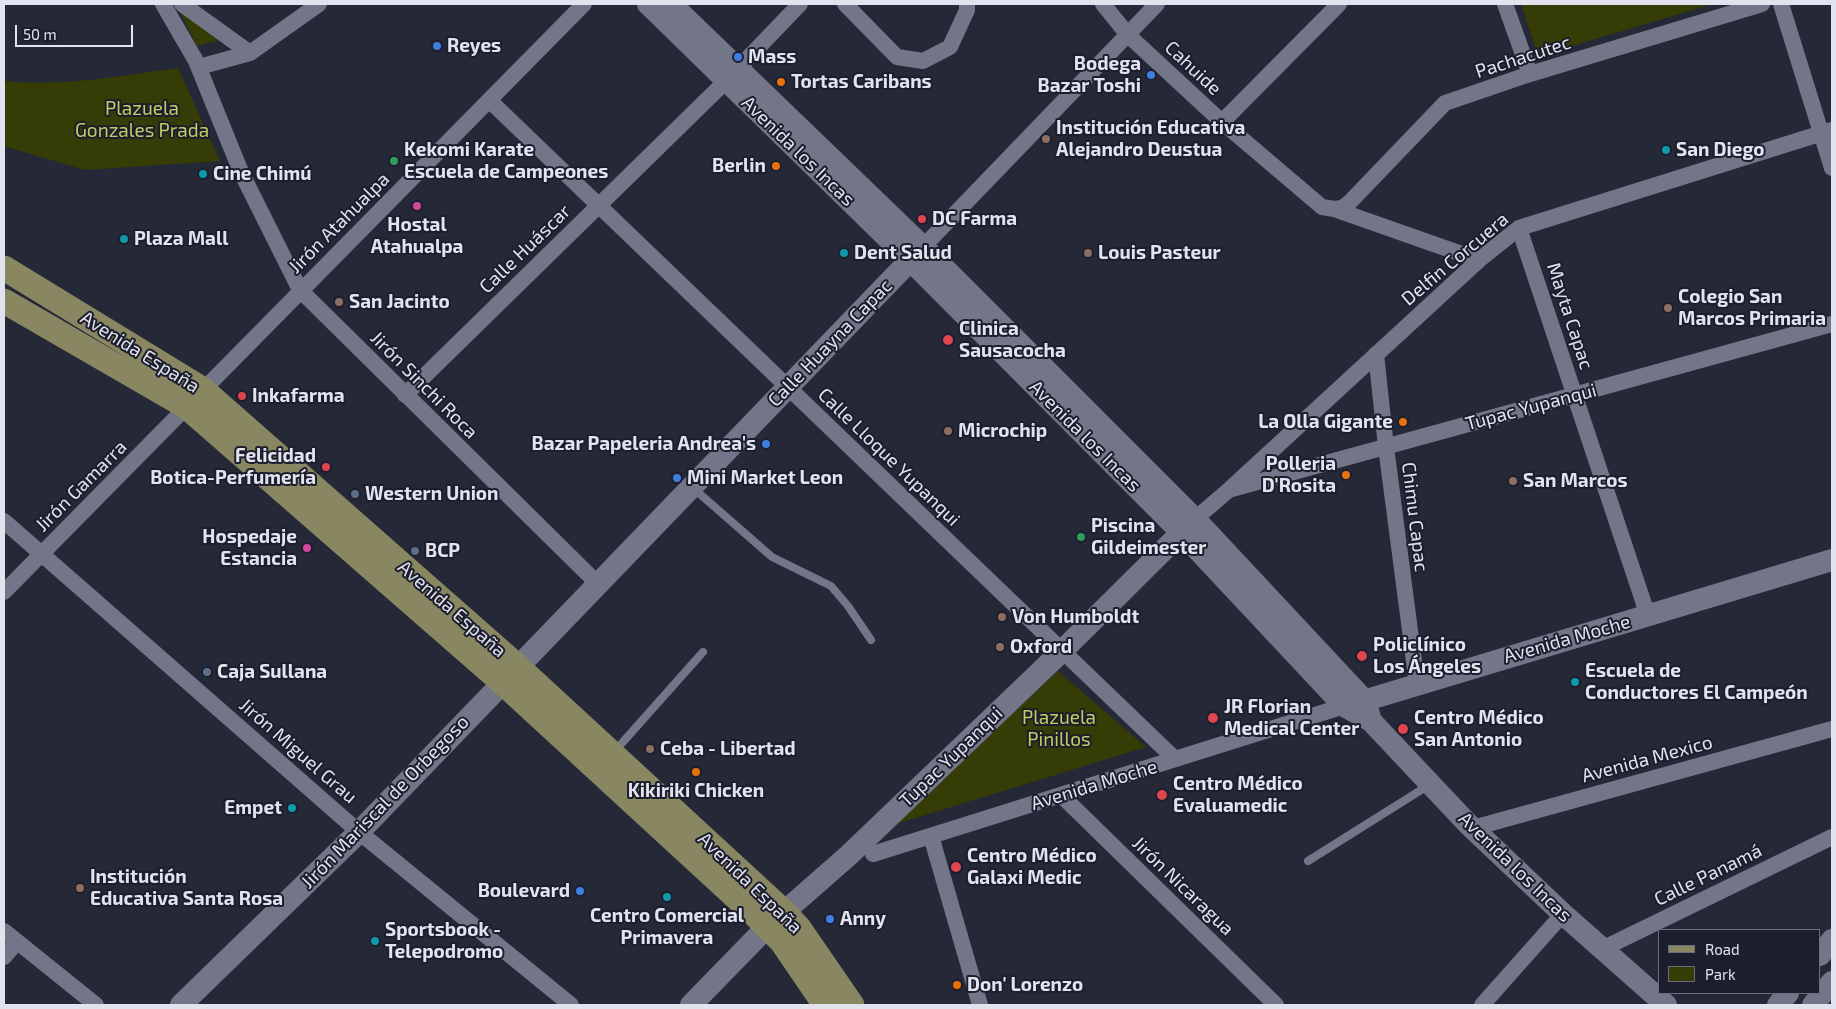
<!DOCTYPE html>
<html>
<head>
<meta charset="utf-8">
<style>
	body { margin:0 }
	#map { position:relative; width:1836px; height:1009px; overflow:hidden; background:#252837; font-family:"Exo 2",sans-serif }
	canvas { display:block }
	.frame { position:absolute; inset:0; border:5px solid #e1e3ee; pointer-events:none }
	.legend { position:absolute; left:1658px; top:929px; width:162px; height:65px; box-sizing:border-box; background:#1c1e2d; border:1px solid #6b6d7a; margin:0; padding:6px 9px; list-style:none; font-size:15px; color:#e1e3ee }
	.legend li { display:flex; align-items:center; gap:10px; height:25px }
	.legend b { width:25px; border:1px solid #6b6d7a }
	.scale { position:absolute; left:15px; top:25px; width:118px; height:22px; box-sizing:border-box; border:2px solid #e1e3ee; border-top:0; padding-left:6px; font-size:15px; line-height:18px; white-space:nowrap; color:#e1e3ee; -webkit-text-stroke:4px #1c1e2d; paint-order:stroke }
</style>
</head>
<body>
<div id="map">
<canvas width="1836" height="1009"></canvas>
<div class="frame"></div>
<ul class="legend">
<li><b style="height:6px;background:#898761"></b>Road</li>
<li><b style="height:14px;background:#363c05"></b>Park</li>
</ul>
<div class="scale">50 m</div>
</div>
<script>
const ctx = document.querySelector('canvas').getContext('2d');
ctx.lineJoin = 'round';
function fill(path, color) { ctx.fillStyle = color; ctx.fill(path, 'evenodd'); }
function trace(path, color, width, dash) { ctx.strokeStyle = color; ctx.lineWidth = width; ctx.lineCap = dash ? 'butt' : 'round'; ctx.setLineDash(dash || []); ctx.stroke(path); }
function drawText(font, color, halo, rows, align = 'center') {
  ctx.font = font + ' "Exo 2",sans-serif'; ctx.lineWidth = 4; ctx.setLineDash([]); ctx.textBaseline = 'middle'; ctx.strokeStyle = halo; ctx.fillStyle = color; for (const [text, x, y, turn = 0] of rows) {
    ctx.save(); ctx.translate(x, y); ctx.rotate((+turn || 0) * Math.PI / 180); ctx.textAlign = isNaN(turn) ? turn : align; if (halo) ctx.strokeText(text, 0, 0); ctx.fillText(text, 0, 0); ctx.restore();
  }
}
fill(new Path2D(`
	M1521 4H1713L1538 56Z
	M179 10 220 40 197 46Z
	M178 68 220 161 85 170 4 146V81C64 87 119 76 178 68Z
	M1058 671 1146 747 896 824Z`), '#363c05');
trace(new Path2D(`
	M693 488 772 557 831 586 848 606 871 640
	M614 752 703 652
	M1308 861 1429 785`), '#727688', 8);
trace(new Path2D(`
	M163 4 196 61 241 172 300 290 597 583
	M182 4 250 53
	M845 4 897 57 923 61 950 47 967 10V4
	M1103 4 1128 35 1222 122 1322 207 1334 209 1479 260
	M1505 4 1530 74
	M1781 4 1832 168
	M199 67 250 53 319 4
	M489 100 1175 759
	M1222 122 1339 4
	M1334 209 1342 208 1349 203 1445 103 1530 74 1762 4
	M1519 228 1648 616
	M923 247 1157 4
	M1376 354 1386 447 1417 684
	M405 395 726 81 800 4
	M1232 489 1832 324
	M1195 519 1230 489 1479 260 1519 228 1832 130
	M4 521 359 832 571 1005
	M4 592 584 4
	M1061 795 1276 1005
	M1473 828 1832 729
	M931 836 980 1005
	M873 854 1344 706
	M4 931 96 1005
	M1602 949 1832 837
	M4 957 17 942
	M1482 1005 1563 914`), '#727688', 16);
trace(new Path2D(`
	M648 4 910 260 1181 532 1344 706 1371 721 1468 824 1563 914 1666 1005
	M671 4 923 247 1195 519 1365 701 1371 721
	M1350 705 1832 560
	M1820 955 1832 940
	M181 1005 359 832 923 247
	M691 1005 767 927 849 855 1062 651 1192 522
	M1778 1005 1788 993
	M1813 1005 1832 982`), '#727688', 22);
trace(new Path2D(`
	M4 268 202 389 517 666 784 912 799 928 852 1005
	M4 301 187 407 502 682 751 911 782 942 825 1005`), '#898761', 25);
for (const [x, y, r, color] of [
	[437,46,5,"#3f7fe0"],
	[738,57,5,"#3f7fe0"],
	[1151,75,5,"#3f7fe0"],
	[781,82,5,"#e8710a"],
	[1046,139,5,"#8d6e63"],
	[1666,150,5,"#0f9aa8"],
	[394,161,5,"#2e9e5b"],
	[776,166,5,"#e8710a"],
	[203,174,5,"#0f9aa8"],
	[417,206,5,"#d1479c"],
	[922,219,5,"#e0444e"],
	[124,239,5,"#0f9aa8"],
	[844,253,5,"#0f9aa8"],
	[1088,253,5,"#8d6e63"],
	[339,302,5,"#8d6e63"],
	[1668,308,5,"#8d6e63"],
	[948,340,6,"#e0444e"],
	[242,396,5,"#e0444e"],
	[1403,422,5,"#e8710a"],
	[948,431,5,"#8d6e63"],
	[766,444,5,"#3f7fe0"],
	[326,467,5,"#e0444e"],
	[1346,475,5,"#e8710a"],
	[677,478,5,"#3f7fe0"],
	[1513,481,5,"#8d6e63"],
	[355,494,5,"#5c6f8a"],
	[1081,537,5,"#2e9e5b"],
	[307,548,5,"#d1479c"],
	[415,551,5,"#5c6f8a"],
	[1002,617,5,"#8d6e63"],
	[1000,647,5,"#8d6e63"],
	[1362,656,6,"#e0444e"],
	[207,672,5,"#5c6f8a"],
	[1575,682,5,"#0f9aa8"],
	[1213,718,6,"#e0444e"],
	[1403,729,6,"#e0444e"],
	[650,749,5,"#8d6e63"],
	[696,772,5,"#e8710a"],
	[1162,795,6,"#e0444e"],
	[292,808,5,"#0f9aa8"],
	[956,867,6,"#e0444e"],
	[80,888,5,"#8d6e63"],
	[580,891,5,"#3f7fe0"],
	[667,897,5,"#0f9aa8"],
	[830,919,5,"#3f7fe0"],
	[375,941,5,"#0f9aa8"],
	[957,985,5,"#e8710a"]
]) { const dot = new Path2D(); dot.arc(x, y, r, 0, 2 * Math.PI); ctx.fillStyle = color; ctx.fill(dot); trace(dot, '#1c1e2d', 2); }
drawText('bold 19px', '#e1e3ee', '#1c1e2d', [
	["Reyes",447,46],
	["Mass",748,57],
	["Bodega",1141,64,"right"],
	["Bazar Toshi",1141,86,"right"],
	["Tortas Caribans",791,82],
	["Institución Educativa",1056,128],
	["Alejandro Deustua",1056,150],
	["Kekomi Karate",404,150],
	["Escuela de Campeones",404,172],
	["San Diego",1676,150],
	["Berlin",766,166,"right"],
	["Cine Chimú",213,174],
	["DC Farma",932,219],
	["Hostal",417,225,"center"],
	["Atahualpa",417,247,"center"],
	["Plaza Mall",134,239],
	["Dent Salud",854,253],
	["Louis Pasteur",1098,253],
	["Colegio San",1678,297],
	["Marcos Primaria",1678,319],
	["San Jacinto",349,302],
	["Clinica",959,329],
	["Sausacocha",959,351],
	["Inkafarma",252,396],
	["La Olla Gigante",1393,422,"right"],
	["Microchip",958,431],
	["Bazar Papeleria Andrea's",756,444,"right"],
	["Felicidad",316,456,"right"],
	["Botica-Perfumería",316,478,"right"],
	["Polleria",1336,464,"right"],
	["D'Rosita",1336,486,"right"],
	["Mini Market Leon",687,478],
	["San Marcos",1523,481],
	["Western Union",365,494],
	["Piscina",1091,526],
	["Gildeimester",1091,548],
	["Hospedaje",297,537,"right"],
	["Estancia",297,559,"right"],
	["BCP",425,551],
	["Von Humboldt",1012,617],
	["Policlínico",1373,645],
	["Los Ángeles",1373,667],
	["Oxford",1010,647],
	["Escuela de",1585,671],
	["Conductores El Campeón",1585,693],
	["Caja Sullana",217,672],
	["JR Florian",1224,707],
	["Medical Center",1224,729],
	["Centro Médico",1414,718],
	["San Antonio",1414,740],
	["Ceba - Libertad",660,749],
	["Centro Médico",1173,784],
	["Evaluamedic",1173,806],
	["Kikiriki Chicken",696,791,"center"],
	["Empet",282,808,"right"],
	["Centro Médico",967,856],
	["Galaxi Medic",967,878],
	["Institución",90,877],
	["Educativa Santa Rosa",90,899],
	["Boulevard",570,891,"right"],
	["Centro Comercial",667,916,"center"],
	["Primavera",667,938,"center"],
	["Anny",840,919],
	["Sportsbook -",385,930],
	["Telepodromo",385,952],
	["Don' Lorenzo",967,985]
], 'left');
drawText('19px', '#e1e3ee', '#1c1e2d', [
	["Pachacutec",1523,57,-18],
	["Cahuide",1193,68,43],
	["Avenida los Incas",798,151,44],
	["Jirón Atahualpa",339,223,-45],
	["Calle Huáscar",525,249,-44],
	["Delfin Corcuera",1455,259,-40],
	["Mayta Capac",1570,316,72],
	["Calle Huayna Capac",830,343,-46],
	["Avenida España",140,352,32],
	["Jirón Sinchi Roca",424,385,45],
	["Tupac Yupanqui",1531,407,-15],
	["Avenida los Incas",1085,436,45],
	["Calle Lloque Yupanqui",889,457,44],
	["Jirón Gamarra",81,486,-45],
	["Chimu Capac",1415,517,83],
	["Avenida España",452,609,41],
	["Avenida Moche",1567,639,-16],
	["Jirón Miguel Grau",298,751,41],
	["Tupac Yupanqui",951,757,-44],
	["Avenida Mexico",1647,759,-15],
	["Avenida Moche",1094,785,-17],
	["Jirón Mariscal de Orbegoso",385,802,-46],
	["Avenida los Incas",1515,867,44],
	["Calle Panamá",1708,875,-26],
	["Avenida España",750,883,44],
	["Jirón Nicaragua",1183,886,44]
]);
drawText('19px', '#bece65', '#1c1e2d', [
	["Plazuela",142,109],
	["Gonzales Prada",142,131],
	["Plazuela",1059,718],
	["Pinillos",1059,740]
]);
</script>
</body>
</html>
